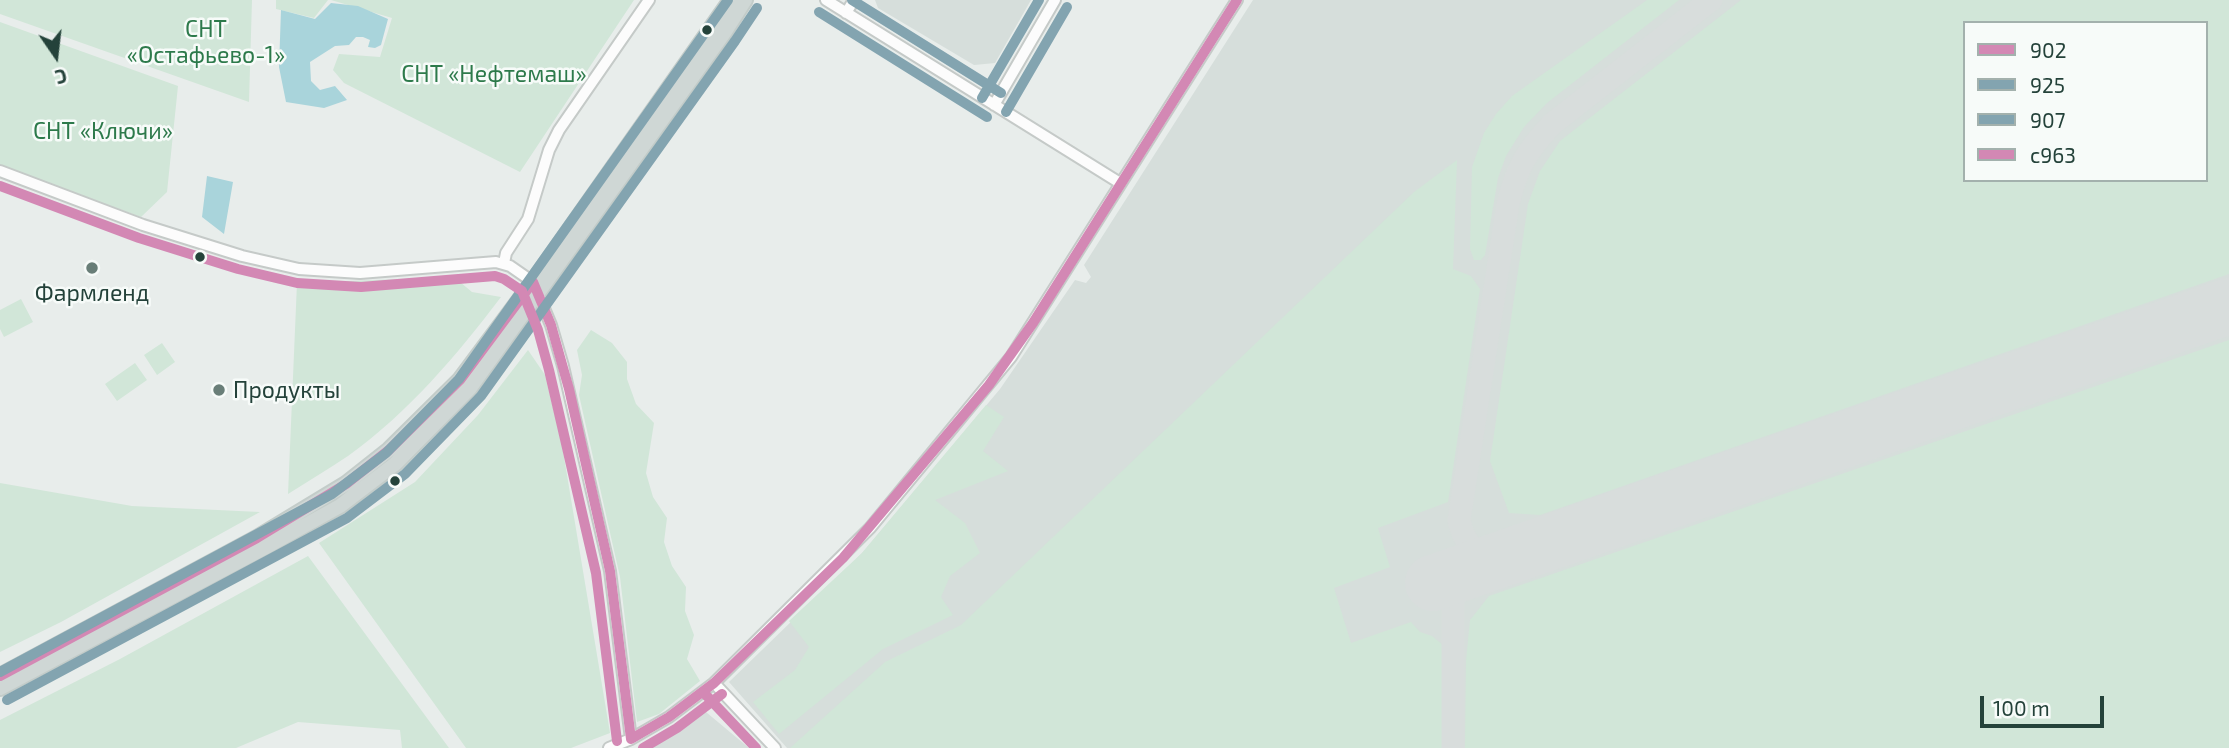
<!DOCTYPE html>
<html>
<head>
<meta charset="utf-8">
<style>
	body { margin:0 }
	#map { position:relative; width:2229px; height:748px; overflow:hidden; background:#e8edeb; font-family:"Exo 2",sans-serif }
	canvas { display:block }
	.legend { position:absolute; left:1963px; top:21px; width:245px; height:161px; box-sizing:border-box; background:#f7fbf9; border:2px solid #a3b1ad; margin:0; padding:9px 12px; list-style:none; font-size:21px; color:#24423a }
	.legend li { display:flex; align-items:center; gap:14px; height:35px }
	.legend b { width:35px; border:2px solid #a3b1ad }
	.north { position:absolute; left:21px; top:21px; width:70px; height:70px; -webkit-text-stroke:5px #f7fbf9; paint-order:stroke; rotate:166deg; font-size:19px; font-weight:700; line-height:28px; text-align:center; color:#24423a }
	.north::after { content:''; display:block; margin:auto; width:24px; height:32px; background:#24423a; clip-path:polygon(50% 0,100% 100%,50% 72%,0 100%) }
	.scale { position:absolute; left:1980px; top:696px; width:124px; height:32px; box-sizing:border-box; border:4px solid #24423a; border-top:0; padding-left:9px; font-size:21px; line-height:24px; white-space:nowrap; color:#24423a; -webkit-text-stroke:5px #f7fbf9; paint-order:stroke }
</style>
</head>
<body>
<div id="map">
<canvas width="2229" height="748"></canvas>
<ul class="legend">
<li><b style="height:9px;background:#d388b4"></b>902</li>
<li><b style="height:9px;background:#83a4b0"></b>925</li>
<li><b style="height:9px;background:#83a4b0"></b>907</li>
<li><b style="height:9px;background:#d388b4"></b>с963</li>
</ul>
<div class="north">С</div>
<div class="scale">100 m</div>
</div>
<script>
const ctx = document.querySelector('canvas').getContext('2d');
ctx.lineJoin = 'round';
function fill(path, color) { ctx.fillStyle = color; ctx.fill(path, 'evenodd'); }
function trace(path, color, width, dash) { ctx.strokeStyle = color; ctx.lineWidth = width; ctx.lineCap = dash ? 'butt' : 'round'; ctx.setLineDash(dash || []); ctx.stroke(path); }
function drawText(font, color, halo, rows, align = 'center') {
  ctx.font = font + ' "Exo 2",sans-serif'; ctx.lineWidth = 5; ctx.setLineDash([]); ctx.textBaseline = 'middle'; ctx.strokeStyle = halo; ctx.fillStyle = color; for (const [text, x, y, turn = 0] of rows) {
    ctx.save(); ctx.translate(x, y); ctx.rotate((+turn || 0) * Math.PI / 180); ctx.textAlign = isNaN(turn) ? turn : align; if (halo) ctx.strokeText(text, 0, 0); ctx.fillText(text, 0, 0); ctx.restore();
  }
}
fill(new Path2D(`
	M875 0H1031L995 63 974 65 878 8Z
	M1253 0H2229V748H787L729 682 862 553 1000 389 1075 280 1086 283 1091 277 1084 265ZM1965 23H2206V180H1965Z
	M706 712 749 748H637L645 745Z`), '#d6dedb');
fill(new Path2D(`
	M0 0H252L249 102 0 14Z
	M276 0H328L314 18 276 9Z
	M331 0H634L520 172 344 83 333 70 339 54 380 57 392 18Z
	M1647 0H1679L1547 103 1524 127 1506 156 1498 178 1485 255 1481 260H1474L1470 249 1472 167 1484 133 1496 114 1512 96Z
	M1741 0H2229V274L1540 515 1509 513 1490 461 1528 204 1540 171 1560 141ZM1965 23H2206V180H1965Z
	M0 22 178 86 167 192 141 217 0 165Z
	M1457 160 1453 269 1471 276 1480 289 1448 502 1378 528 1390 567 1334 588 1351 643 1411 622 1420 632 1432 636 1449 650 1448 748H790L885 662 961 625 1414 192Z
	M454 277 472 292 501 297C457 355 408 413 348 456 329 469 308 481 288 494L297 283Z
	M21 299 33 322 4 337 0 329V310Z
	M591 330 612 343 627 362V379L636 404 654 423 646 473 653 497 667 518 664 542 672 566 686 587 685 611 694 635 687 659 700 681 659 714 637 722 620 577 579 395 582 375 577 350Z
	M2229 340V748H1465L1466 661 1470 620 1489 596Z
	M162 343 175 362 157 375 144 355Z
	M528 350 545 375 562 445 610 733 571 748H466L319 543 415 482 478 415Z
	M135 363 147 380 117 401 105 384Z
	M986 405 1004 417 983 451 1008 471 935 500 965 523 980 553 950 576 941 597 953 615 883 649 779 734 753 702 795 670 809 647 789 621 862 553Z
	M0 483 132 506 260 512 61 622 0 652Z
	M308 556 449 748H402L400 730 298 722 236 748H0V720L120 659Z`), '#d1e6d8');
fill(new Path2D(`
	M331 3 358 6 388 19 381 45 375 48 368 47 370 40 363 37H356L349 45 335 46 310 62 311 81 320 90 335 86 347 100 324 108 286 102 279 67 281 10 315 19Z
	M207 176 233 182 224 234 202 217Z`), '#a9d4db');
trace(new Path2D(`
	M1506 559C1479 558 1464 546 1459 520L1508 204C1517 167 1526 152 1552 124L1711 0
	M1453 748V601L1455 592 1464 573`), '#d8dddc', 23);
trace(new Path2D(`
	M1433 583 2229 306`), '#d8dddc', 56);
const minor = new Path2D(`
	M826 0 1120 183
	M846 13 854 0
	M994 105 1055 0
	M0 171 143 225 242 256 299 269 360 273 496 262 510 266 533 282 551 325 563 366 610 571 631 739
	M504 263 506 253 528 219 549 150 559 130 649 0
	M714 683 775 748
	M609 748 631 739 669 717 714 683 870 528 1011 357 1237 0`);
const major = new Path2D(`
	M0 676 257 538 346 484 389 450 460 380 533 282 731 0
	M0 688 266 547 340 506 395 464 470 388 724 33 745 0`);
trace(minor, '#c5cac8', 14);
trace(major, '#c3ccc9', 18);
trace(minor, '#fcfcfc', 10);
trace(major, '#cfd7d5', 14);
trace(new Path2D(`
	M0 676 257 538 346 484 389 450 460 380 533 282 551 325 569 389 610 571 631 739
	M631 739 669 717 714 683 843 558 989 385 1033 323 1237 0`), '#d388b4', 10);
trace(new Path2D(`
	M819 12 987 117
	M1006 112 1067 7
	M7 700 347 518 405 474 481 396 735 41 757 8`), '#83a4b0', 10);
trace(new Path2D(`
	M852 0 1001 93
	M982 98 1039 0
	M0 672 332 494 386 453 459 379 728 0`), '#83a4b0', 10);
trace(new Path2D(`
	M0 186 139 238 238 269 297 283 361 287 495 276 504 279 522 291 538 330 549 370 596 573 617 741
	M704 693 756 748
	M643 748 677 728 722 694`), '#d388b4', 10);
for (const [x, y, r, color] of [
	[707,30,6,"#24423a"],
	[200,257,6,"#24423a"],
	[92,268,7,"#697e78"],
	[219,390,7,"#697e78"],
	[395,481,6,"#24423a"]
]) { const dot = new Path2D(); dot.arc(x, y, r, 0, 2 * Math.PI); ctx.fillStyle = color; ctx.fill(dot); trace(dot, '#f7fbf9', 2.5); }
drawText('23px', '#2d7a4b', '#f7fbf9', [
	["СНТ",206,29],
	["«Остафьево-1»",206,55],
	["СНТ «Нефтемаш»",494,74],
	["СНТ «Ключи»",103,131]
]);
drawText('23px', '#24423a', '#f7fbf9', [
	["Фармленд",92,293],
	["Продукты",233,390,"left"]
]);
</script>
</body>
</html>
